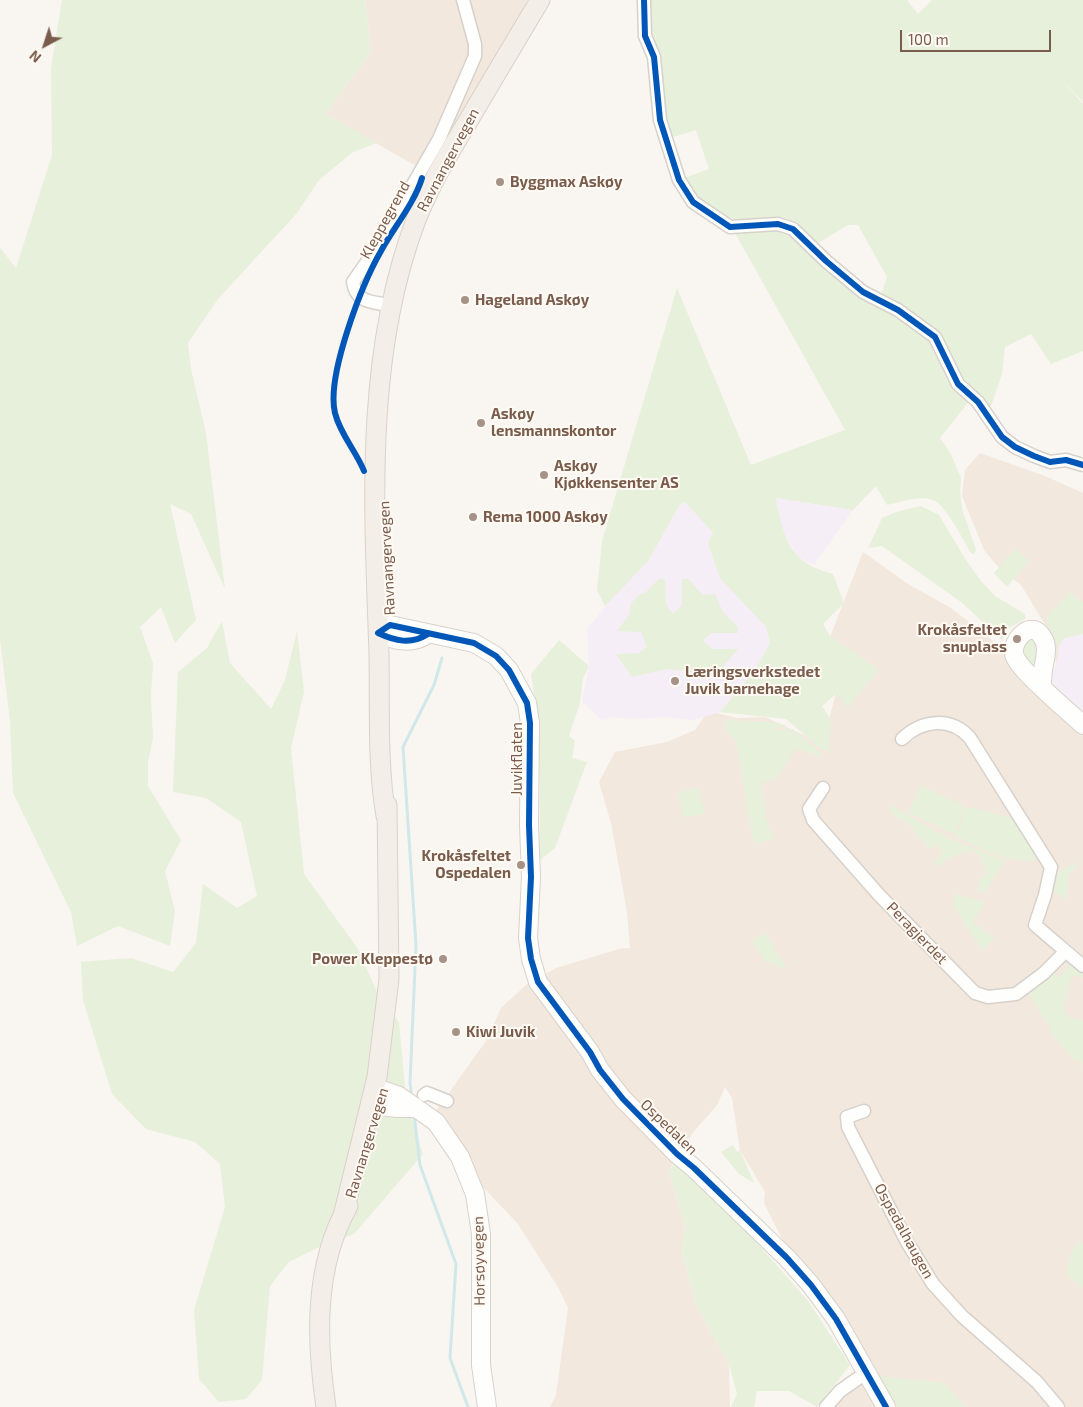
<!DOCTYPE html>
<html>
<head>
<meta charset="utf-8">
<style>
	body { margin:0 }
	#map { position:relative; width:1083px; height:1407px; overflow:hidden; background:#f9f5f0; font-family:"Exo 2",sans-serif }
	canvas { display:block }
	.north { position:absolute; left:20px; top:20px; width:50px; height:50px; -webkit-text-stroke:4px #fffaf3; paint-order:stroke; rotate:220deg; font-size:14px; font-weight:700; line-height:20px; text-align:center; color:#7a5c4d }
	.north::after { content:''; display:block; margin:auto; width:18px; height:22px; background:#7a5c4d; clip-path:polygon(50% 0,100% 100%,50% 72%,0 100%) }
	.scale { position:absolute; left:900px; top:30px; width:151px; height:22px; box-sizing:border-box; border:2px solid #7a5c4d; border-top:0; padding-left:6px; font-size:15px; line-height:18px; white-space:nowrap; color:#7a5c4d; -webkit-text-stroke:4px #fffaf3; paint-order:stroke }
</style>
</head>
<body>
<div id="map">
<canvas width="1083" height="1407"></canvas>
<div class="north">N</div>
<div class="scale">100 m</div>
</div>
<script>
const ctx = document.querySelector('canvas').getContext('2d');
ctx.lineJoin = 'round';
function fill(path, color) { ctx.fillStyle = color; ctx.fill(path, 'evenodd'); }
function trace(path, color, width, dash) { ctx.strokeStyle = color; ctx.lineWidth = width; ctx.lineCap = dash ? 'butt' : 'round'; ctx.setLineDash(dash || []); ctx.stroke(path); }
function drawText(font, color, halo, rows, align = 'center') {
  ctx.font = font + ' "Exo 2",sans-serif'; ctx.lineWidth = 4; ctx.setLineDash([]); ctx.textBaseline = 'middle'; ctx.strokeStyle = halo; ctx.fillStyle = color; for (const [text, x, y, turn = 0] of rows) {
    ctx.save(); ctx.translate(x, y); ctx.rotate((+turn || 0) * Math.PI / 180); ctx.textAlign = isNaN(turn) ? turn : align; if (halo) ctx.strokeText(text, 0, 0); ctx.fillText(text, 0, 0); ctx.restore();
  }
}
fill(new Path2D(`
	M365 0H527L494 74 423 170 325 114 371 52Z
	M980 453 1045 476 1083 493V1407H829L863 1374 878 1375 844 1321 789 1252 773 1221 764 1203 765 1192 740 1150 732 1098 725 1087 717 1105 692 1134 669 1171 685 1226 682 1253 696 1304 729 1364 730 1407H550L556 1395 568 1308 559 1289 518 1224 425 1126 486 1041 501 1008 526 985 556 968 619 949 630 948 627 912 611 823 599 782 615 752 667 742 695 730 708 711 737 718 765 717 806 736 821 748 845 661 830 637 863 552 908 584 951 608 993 641 1034 688 1067 701 1046 626 1021 585 999 568 984 550 962 496 965 470Z`), '#f2e8de');
fill(new Path2D(`
	M776 498 853 510 814 565 798 557 783 532Z
	M685 502 713 533 745 602 766 627 770 643 755 670 720 712 693 720 666 717 631 719 611 717 602 720 582 702 589 666 587 629 619 590 649 560 680 504Z
	M1070 592 1083 603V719L1052 688 1053 669 1058 659 1059 646 1050 632 1046 617Z`), '#f6eef6');
fill(new Path2D(`
	M62 0H365L371 52 325 114 377 143 353 152 319 180 297 213 218 299 188 343 191 369 206 433 225 589 191 514 170 504 196 620 175 643 161 607 140 627 153 663 151 696 153 738 148 763V786L181 840 165 871 175 911 170 946 118 926 77 946 71 912 13 793 10 721 0 639V248L16 268 52 155 51 68Z
	M649 0H907L918 14 932 0H1083V102L1060 78 1083 104V351L1051 364 1031 334 1005 347 1002 374 990 409 957 372 941 345 881 295 887 277 858 225H848L818 243C809 236 799 224 788 219 780 216 770 218 761 219 718 221 705 218 684 178L709 169 696 130 670 138 648 36Z
	M784 227 891 308 932 344 971 399 940 438 951 454 961 478 960 490 962 509 976 550 974 554 971 553C964 541 945 504 933 500 920 495 901 502 887 505L876 486 853 510 776 498C784 540 789 562 833 574L844 603 823 624 830 636 879 670 848 707 836 694 822 706 831 720 829 752 821 749 786 719 720 712 755 670 770 643 766 627 720 578 708 543 713 533 685 502 680 504 649 560 605 606 597 590 602 541 677 288 751 465 845 430 734 231Z
	M921 506 939 515 966 560 981 581 995 596 1025 614V619L1009 628 1002 640 961 602 882 546 868 548 882 518 896 512Z
	M1015 549 1029 561 1007 587 994 573Z
	M659 579H665L666 605 673 614 682 605V579H688L703 595 715 594 723 612 738 627V633H712L703 640 712 649H738L716 675 667 669 632 677 616 654 639 653 647 647 641 632 617 631 629 615 631 603 640 594H644Z
	M1070 592 1083 603V634L1064 638 1059 646 1050 632 1046 617Z
	M222 621 230 663 271 709 285 680 297 631 304 692 291 748 304 874 358 949 380 999 399 1022 406 1099 423 1154 354 1234 317 1248 289 1262 270 1286 262 1380 246 1399 219 1402 199 1379 194 1310 225 1207 220 1164 195 1142 146 1129 112 1094 83 1000 81 962 131 958 173 972 196 943 203 884 237 908 257 896 241 822 206 798 173 792 178 672 207 648Z
	M1033 636 1038 644 1036 673 1019 647Z
	M559 640 589 666 583 678 580 703 569 736 575 741 572 758 587 762 555 848 540 860C540 799 542 735 531 674Z
	M726 719C747 724 767 718 787 726L773 728V730L793 729 822 754 821 758 799 749 795 750 777 778 760 783C768 805 761 816 775 838L755 844 752 836 736 742 724 728Z
	M921 786 967 807 954 834 908 813Z
	M699 788 705 814 684 817 678 792Z
	M887 802C922 826 965 848 1006 860L984 894 978 890V880L987 873 978 854 970 850 946 860 937 867 934 861 942 855 937 845 928 848 909 824 895 817Z
	M968 807 1012 818 1038 860C1009 864 981 848 955 836Z
	M1077 862 1075 869 1070 873 1067 892 1068 901 1052 890 1055 874Z
	M956 894 985 903 973 922 994 938 982 950 953 906Z
	M766 933 785 965V969L765 961 751 941Z
	M1070 963 1083 973V978L1076 975 1072 977 1063 1008 1068 1016 1083 1021V1066L1080 1061 1073 1059 1050 1032 1051 1029C1047 1022 1030 998 1029 992L1052 970 1060 977Z
	M733 1145 737 1152 740 1150 754 1183 739 1174 721 1152Z
	M675 1163 751 1236 808 1301 850 1365 817 1407 789 1391H757L754 1407H731L737 1394 729 1364 696 1304 682 1252 685 1226 669 1171Z
	M1077 1242 1083 1244V1288L1067 1276 1068 1261Z
	M878 1376 944 1383 966 1407H895Z`), '#e7f0db');
trace(new Path2D(`
	M412 1098 410 1083 416 945 403 747 434 685 442 658
	M414 1114 420 1165 456 1264 450 1358 468 1407`), '#d0e8ea', 3);
const street = new Path2D(`
	M644 0 645 36 654 57 660 120 679 180 693 202 730 227 778 224 793 229 826 261 863 292 898 310 935 337 958 384 978 402 1002 437 1015 447 1034 456 1050 462 1066 460 1083 465
	M392 306C373 301 356 304 353 282L376 249 439 139 475 56V44L463 0
	M902 739C921 720 951 716 970 738L1051 867 1045 895 1035 925 1083 966
	M823 788 809 809 813 820 880 896 975 993 988 997 1016 994 1044 973 1065 952
	M424 1095 427 1093 447 1101
	M864 1111 847 1117 848 1127 907 1242 933 1284 962 1316 1037 1382 1058 1407
	M826 1407 840 1391 867 1372`);
const secondary = new Path2D(`
	M428 634C411 645 395 641 378 633L390 625 474 643 496 656 509 670 527 703 530 723 529 825 531 877 528 938 531 959 538 982 590 1052 600 1070 623 1099 677 1154 694 1168 787 1258 811 1285 836 1319 886 1407
	M1041 685C1043 680 1042 675 1043 670 1045 657 1050 645 1040 634 1028 620 1009 644 1015 657 1023 674 1067 710 1083 725
	M413 1108H397L381 1106 373 1096 385 1091 399 1096 436 1122 460 1157 475 1194 481 1234V1365L487 1407`);
const primary = new Path2D(`
	M386 816C377 763 380 707 379 653 374 509 364 357 416 220 430 184 450 151 470 118 493 78 517 39 540 0
	M343 1216 377 1077 389 979 387 805
	M326 1407C316 1340 314 1266 348 1206`);
trace(street, '#d7d1cb', 15);
trace(secondary, '#d9d2cb', 20);
trace(primary, '#dad1cc', 21);
trace(street, '#fefefd', 12);
trace(secondary, '#fefefd', 18);
trace(primary, '#f3eee8', 19);
trace(new Path2D(`
	M644 0 645 36 654 57 660 120 679 180 693 202 730 227 778 224 793 229 826 261 863 292 898 310 935 337 958 384 978 402 1002 437 1015 447 1034 456 1050 462 1066 460 1083 465
	M364 471C356 451 340 434 335 413 326 376 362 284 381 251 394 227 414 204 422 178
	M428 634C411 645 395 641 378 633L390 625 474 643 496 656 509 670 527 703 530 723 529 825 531 877 528 938 531 959 538 982 590 1052 600 1070 623 1099 677 1154 694 1168 787 1258 811 1285 836 1319 886 1407`), '#0057b8', 6);
for (const [x, y, r, color] of [
	[500,182,5,"#a69286"],
	[465,300,5,"#a69286"],
	[481,423,5,"#a69286"],
	[544,475,5,"#a69286"],
	[473,517,5,"#a69286"],
	[1017,639,5,"#a69286"],
	[675,681,5,"#a69286"],
	[521,865,5,"#a69286"],
	[443,959,5,"#a69286"],
	[456,1032,5,"#a69286"]
]) { const dot = new Path2D(); dot.arc(x, y, r, 0, 2 * Math.PI); ctx.fillStyle = color; ctx.fill(dot); trace(dot, '#fffaf3', 2); }
drawText('15px', '#7a5c4d', '#fffaf3', [
	["Ravnangervegen",448,160,-62],
	["Kleppegrend",385,220,-61],
	["Ravnangervegen",387,558,-93],
	["Juvikflaten",517,759,-90],
	["Peragjerdet",917,933,46],
	["Ospedalen",669,1127,44],
	["Ravnangervegen",367,1143,-73],
	["Ospedalhaugen",904,1231,61],
	["Horsøyvegen",479,1261,-91]
]);
drawText('bold 15px', '#7a5c4d', '#fffaf3', [
	["Byggmax Askøy",510,182],
	["Hageland Askøy",475,300],
	["Askøy",491,414],
	["lensmannskontor",491,431],
	["Askøy",554,466],
	["Kjøkkensenter AS",554,483],
	["Rema 1000 Askøy",483,517],
	["Krokåsfeltet",1007,630,"right"],
	["snuplass",1007,647,"right"],
	["Læringsverkstedet",685,672],
	["Juvik barnehage",685,689],
	["Krokåsfeltet",511,856,"right"],
	["Ospedalen",511,873,"right"],
	["Power Kleppestø",433,959,"right"],
	["Kiwi Juvik",466,1032]
], 'left');
</script>
</body>
</html>
